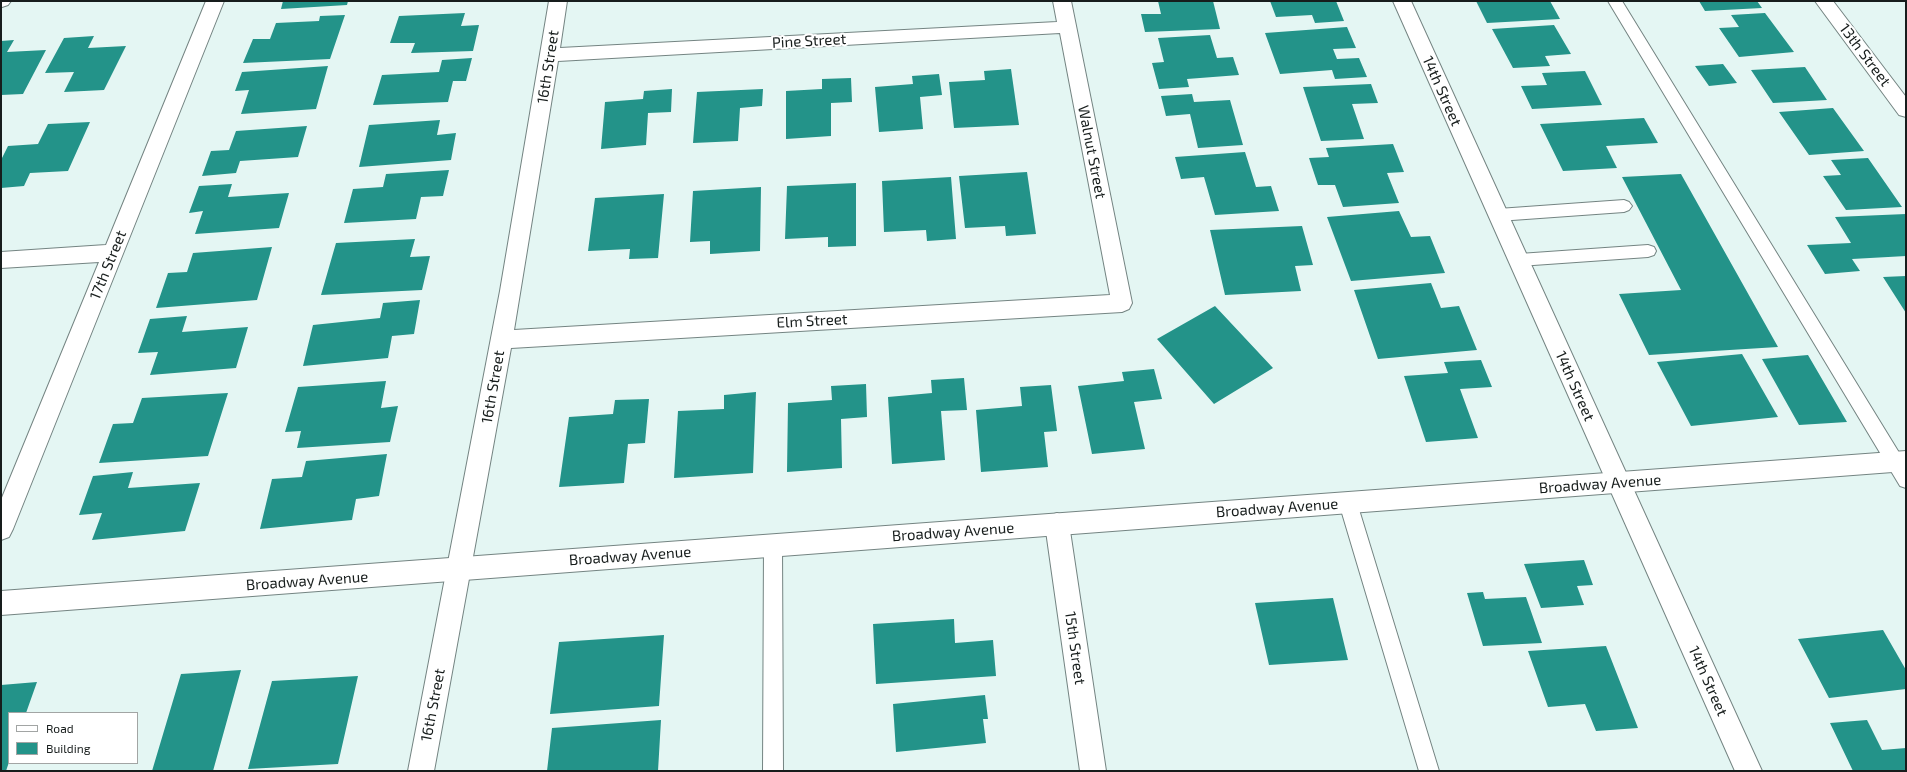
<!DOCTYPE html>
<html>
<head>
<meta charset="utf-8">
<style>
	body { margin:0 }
	#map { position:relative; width:1907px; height:772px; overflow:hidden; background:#e4f6f3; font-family:"Exo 2",sans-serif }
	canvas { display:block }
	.frame { position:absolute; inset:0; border:2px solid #171d1c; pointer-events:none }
	.legend { position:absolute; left:8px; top:712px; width:130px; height:52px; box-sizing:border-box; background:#fff; border:1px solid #a2a5a4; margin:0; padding:5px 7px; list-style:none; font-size:12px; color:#171d1c }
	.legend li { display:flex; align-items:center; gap:8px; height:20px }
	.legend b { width:20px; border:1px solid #a2a5a4 }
</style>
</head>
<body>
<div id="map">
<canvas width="1907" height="772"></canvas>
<div class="frame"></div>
<ul class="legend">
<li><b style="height:5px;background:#fff"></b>Road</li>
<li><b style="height:11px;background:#239389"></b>Building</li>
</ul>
</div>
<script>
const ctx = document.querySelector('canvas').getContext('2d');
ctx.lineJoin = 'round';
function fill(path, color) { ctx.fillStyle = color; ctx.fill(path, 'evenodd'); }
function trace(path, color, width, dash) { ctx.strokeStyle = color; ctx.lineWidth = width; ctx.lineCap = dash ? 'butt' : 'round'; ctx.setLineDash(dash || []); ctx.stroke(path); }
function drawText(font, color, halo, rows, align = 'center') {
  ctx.font = font + ' "Exo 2",sans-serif'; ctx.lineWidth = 4; ctx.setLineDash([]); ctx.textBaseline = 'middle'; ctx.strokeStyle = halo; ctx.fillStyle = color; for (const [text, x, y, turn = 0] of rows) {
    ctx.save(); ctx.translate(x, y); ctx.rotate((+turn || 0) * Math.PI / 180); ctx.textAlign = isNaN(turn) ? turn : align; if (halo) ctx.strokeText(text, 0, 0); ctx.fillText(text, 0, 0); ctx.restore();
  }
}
fill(new Path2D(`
	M283 1H348L347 5 281 9Z
	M1158 1H1213L1220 29 1145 32 1141 14H1161Z
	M1270 1H1336L1344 21 1315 23 1312 15 1276 17Z
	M1476 1H1550L1560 19 1487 23Z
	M1699 1H1757L1762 8 1705 11Z
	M465 13 461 26 479 25 473 51 411 53 415 43H390L399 16Z
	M1765 13 1794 52 1739 57 1719 28 1739 27 1731 15Z
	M345 15 330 59 243 63 253 39H270L276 23 319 21 320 16Z
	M1554 25 1571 54 1545 56 1550 66 1513 68 1492 29Z
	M1347 27 1356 48 1333 49 1337 59 1359 58 1367 77 1335 79 1332 70 1280 74 1265 33Z
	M1210 35 1217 58 1233 57 1239 75 1187 79 1189 87 1159 89 1152 63 1164 62 1158 38Z
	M94 36 88 48 126 46 104 90 64 92 74 72 45 73 64 38Z
	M14 40 7 52 46 50 23 94 1 95V41Z
	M472 58 466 81H453L448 102 373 105 382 75 439 72 442 60Z
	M1723 64 1737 83 1709 86 1695 66Z
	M328 66 316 109 241 114 249 90 235 91 242 72Z
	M1805 67 1827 100 1773 103 1751 70Z
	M1011 69 1019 125 954 128 949 82 985 80 984 71Z
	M1585 71 1602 105 1532 109 1521 86 1547 85 1542 73Z
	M939 74 942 95 920 97 923 129 879 132 875 87 913 84 912 76Z
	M851 78 852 102 831 103V136L786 139V91L822 89V79Z
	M1371 84 1378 103 1352 104 1364 139 1321 141 1303 87Z
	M672 89 671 112 648 113 646 145 601 149 605 102 643 99 644 91Z
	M763 89 762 106 740 108 738 141 693 143 697 92Z
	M1192 94 1194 102 1230 100 1243 145 1198 148 1190 114 1166 116 1161 96Z
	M1833 108 1864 151 1809 155 1779 112Z
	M1644 118 1658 143 1606 146 1617 168 1563 171 1540 124Z
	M440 120 437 135 456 133 451 160 359 167 369 125Z
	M90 122 68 171 30 173 24 186 1 188V160L8 146 38 144 48 124Z
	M307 126 298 157 240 161 236 173 202 176 211 151 229 150 236 131Z
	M1393 144 1404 172 1387 173 1399 203 1343 207 1335 185H1318L1309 158 1329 157 1326 148Z
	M1245 152 1256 187 1271 186 1279 211 1215 215 1204 177 1181 179 1175 157Z
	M1868 158 1902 207 1846 210 1823 176 1841 175 1831 160Z
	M449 170 443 196 421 197 416 219 344 223 353 189 383 187 386 174Z
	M1027 172 1036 234 1006 236 1005 226 965 228 959 176Z
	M1681 174 1778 347 1649 355 1619 294 1681 290 1622 177Z
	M951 177 956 239 927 241 926 230 884 232 882 181Z
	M856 183V246L828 247V237L785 239 787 186Z
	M232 184 228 197 289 193 279 228 195 234 203 211 189 213 199 186Z
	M761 187 760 251 710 254V241L690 242 693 191Z
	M664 194 658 258 629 259 630 249 588 251 595 198Z
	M1399 211 1411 237 1430 236 1445 273 1351 281 1327 217Z
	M1906 214V256L1852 259 1860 271 1825 274 1807 245 1851 243 1835 217Z
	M1302 226 1313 265 1295 266 1301 291 1225 295 1210 230Z
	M415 239 410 257 430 256 422 290 321 295 336 243Z
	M272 247 257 300 156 308 168 273 187 272 193 253Z
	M1906 276V313L1883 277Z
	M1431 283 1441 308 1459 306 1477 350 1378 359 1354 290Z
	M420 300 414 334 392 336 388 358 303 366 313 325 380 318 383 303Z
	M1215 306 1273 368 1214 404 1157 339Z
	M187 316 182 332 248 327 236 368 150 375 158 352 138 353 150 319Z
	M1742 354 1778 417 1691 426 1657 362Z
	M1808 355 1847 422 1799 425 1762 359Z
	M1481 360 1492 387 1460 389 1478 438 1426 442 1404 376 1448 373 1444 362Z
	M1154 369 1162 399 1134 402 1145 449 1092 454 1078 386 1124 381 1122 372Z
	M964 378 967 410 941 411 945 460 892 464 888 397 932 393 931 380Z
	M386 381 381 408 398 406 390 442 297 448 301 431 285 432 298 387Z
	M866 384 867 417 841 419 842 468 787 472 788 403 832 400 831 386Z
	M1051 385 1057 431 1044 432 1048 467 981 472 976 410 1022 406 1020 387Z
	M756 392 753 473 674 478 678 411 724 409V395Z
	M228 393 208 456 99 463 113 424 133 423 142 398Z
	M649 399 645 443 628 444 624 483 559 487 569 417 613 414 615 400Z
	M387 454 379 496 356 499 352 520 260 529 272 479 302 477 306 461Z
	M133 472 128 488 200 483 185 531 92 540 102 513 79 515 93 476Z
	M1584 560 1593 585 1577 586 1584 605 1541 608 1524 564Z
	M1483 592 1485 599 1526 597 1542 643 1483 646 1467 593Z
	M1333 598 1348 660 1269 665 1255 603Z
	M954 619 955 643 993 640 996 676 876 684 873 624Z
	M1883 630 1906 670V689L1829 698 1798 639Z
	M664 635 659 706 550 714 559 642Z
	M1606 646 1638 728 1596 731 1585 704 1548 707 1528 651Z
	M241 670 213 771H152L181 674Z
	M358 676 338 764 248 769 272 681Z
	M37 682 26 713H9V762L6 771H1V685Z
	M985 695 988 719H983L986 743 896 752 893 704Z
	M661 720 658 771H547L552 728Z
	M1867 720 1882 750 1906 748V771H1853L1830 723Z`), '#239389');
const lane = new Path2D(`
	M1608 1H1622L1906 464V488L1900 486Z
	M1624 200 1629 202 1632 206 1629 210 1624 212 1498 221 1493 219 1490 215 1493 211 1498 209Z
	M1648 245 1654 247 1656 251 1654 255 1648 257 1519 266 1513 264 1511 260 1513 256 1519 254Z
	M1348 495 1354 497 1357 503 1439 771H1419L1339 503 1342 497Z
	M773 536 780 539 782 545 783 771H763L764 545 766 539Z`);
const street = new Path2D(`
	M1 1H11L8 5 2 7Z
	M206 1H224L13 529 9 537 1 540V500L99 262 1 268V252L106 245Z
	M549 1H567L560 48 1057 22 1053 1H1071L1132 303 1129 309 1122 312 511 348 434 771H408L500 291ZM1060 33 1110 295 514 330 558 61Z
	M1393 1H1411L1762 771H1735Z
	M1815 1H1833L1906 97V117L1899 115Z
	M1057 513 1065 516 1069 524 1106 771H1080L1045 524 1049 516Z`);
const secondary = new Path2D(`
	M1906 451V471L1 615V591Z`);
trace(lane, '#748482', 2);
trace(street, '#748482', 2);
trace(secondary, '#748482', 2);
fill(lane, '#fff');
fill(street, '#fff');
fill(secondary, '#fff');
drawText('15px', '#171d1c', '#fff', [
	["Pine Street",809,41,-3],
	["13th Street",1865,55,53],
	["16th Street",548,67,-81],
	["14th Street",1442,91,66],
	["Walnut Street",1092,152,79],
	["17th Street",108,265,-68],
	["Elm Street",812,321,-3],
	["14th Street",1575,386,66],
	["16th Street",493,387,-80],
	["Broadway Avenue",1600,484,-4],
	["Broadway Avenue",1277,508,-4],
	["Broadway Avenue",953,532,-4],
	["Broadway Avenue",630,556,-4],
	["Broadway Avenue",307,581,-4],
	["15th Street",1075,648,82],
	["14th Street",1708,681,66],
	["16th Street",433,705,-79]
]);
</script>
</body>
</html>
